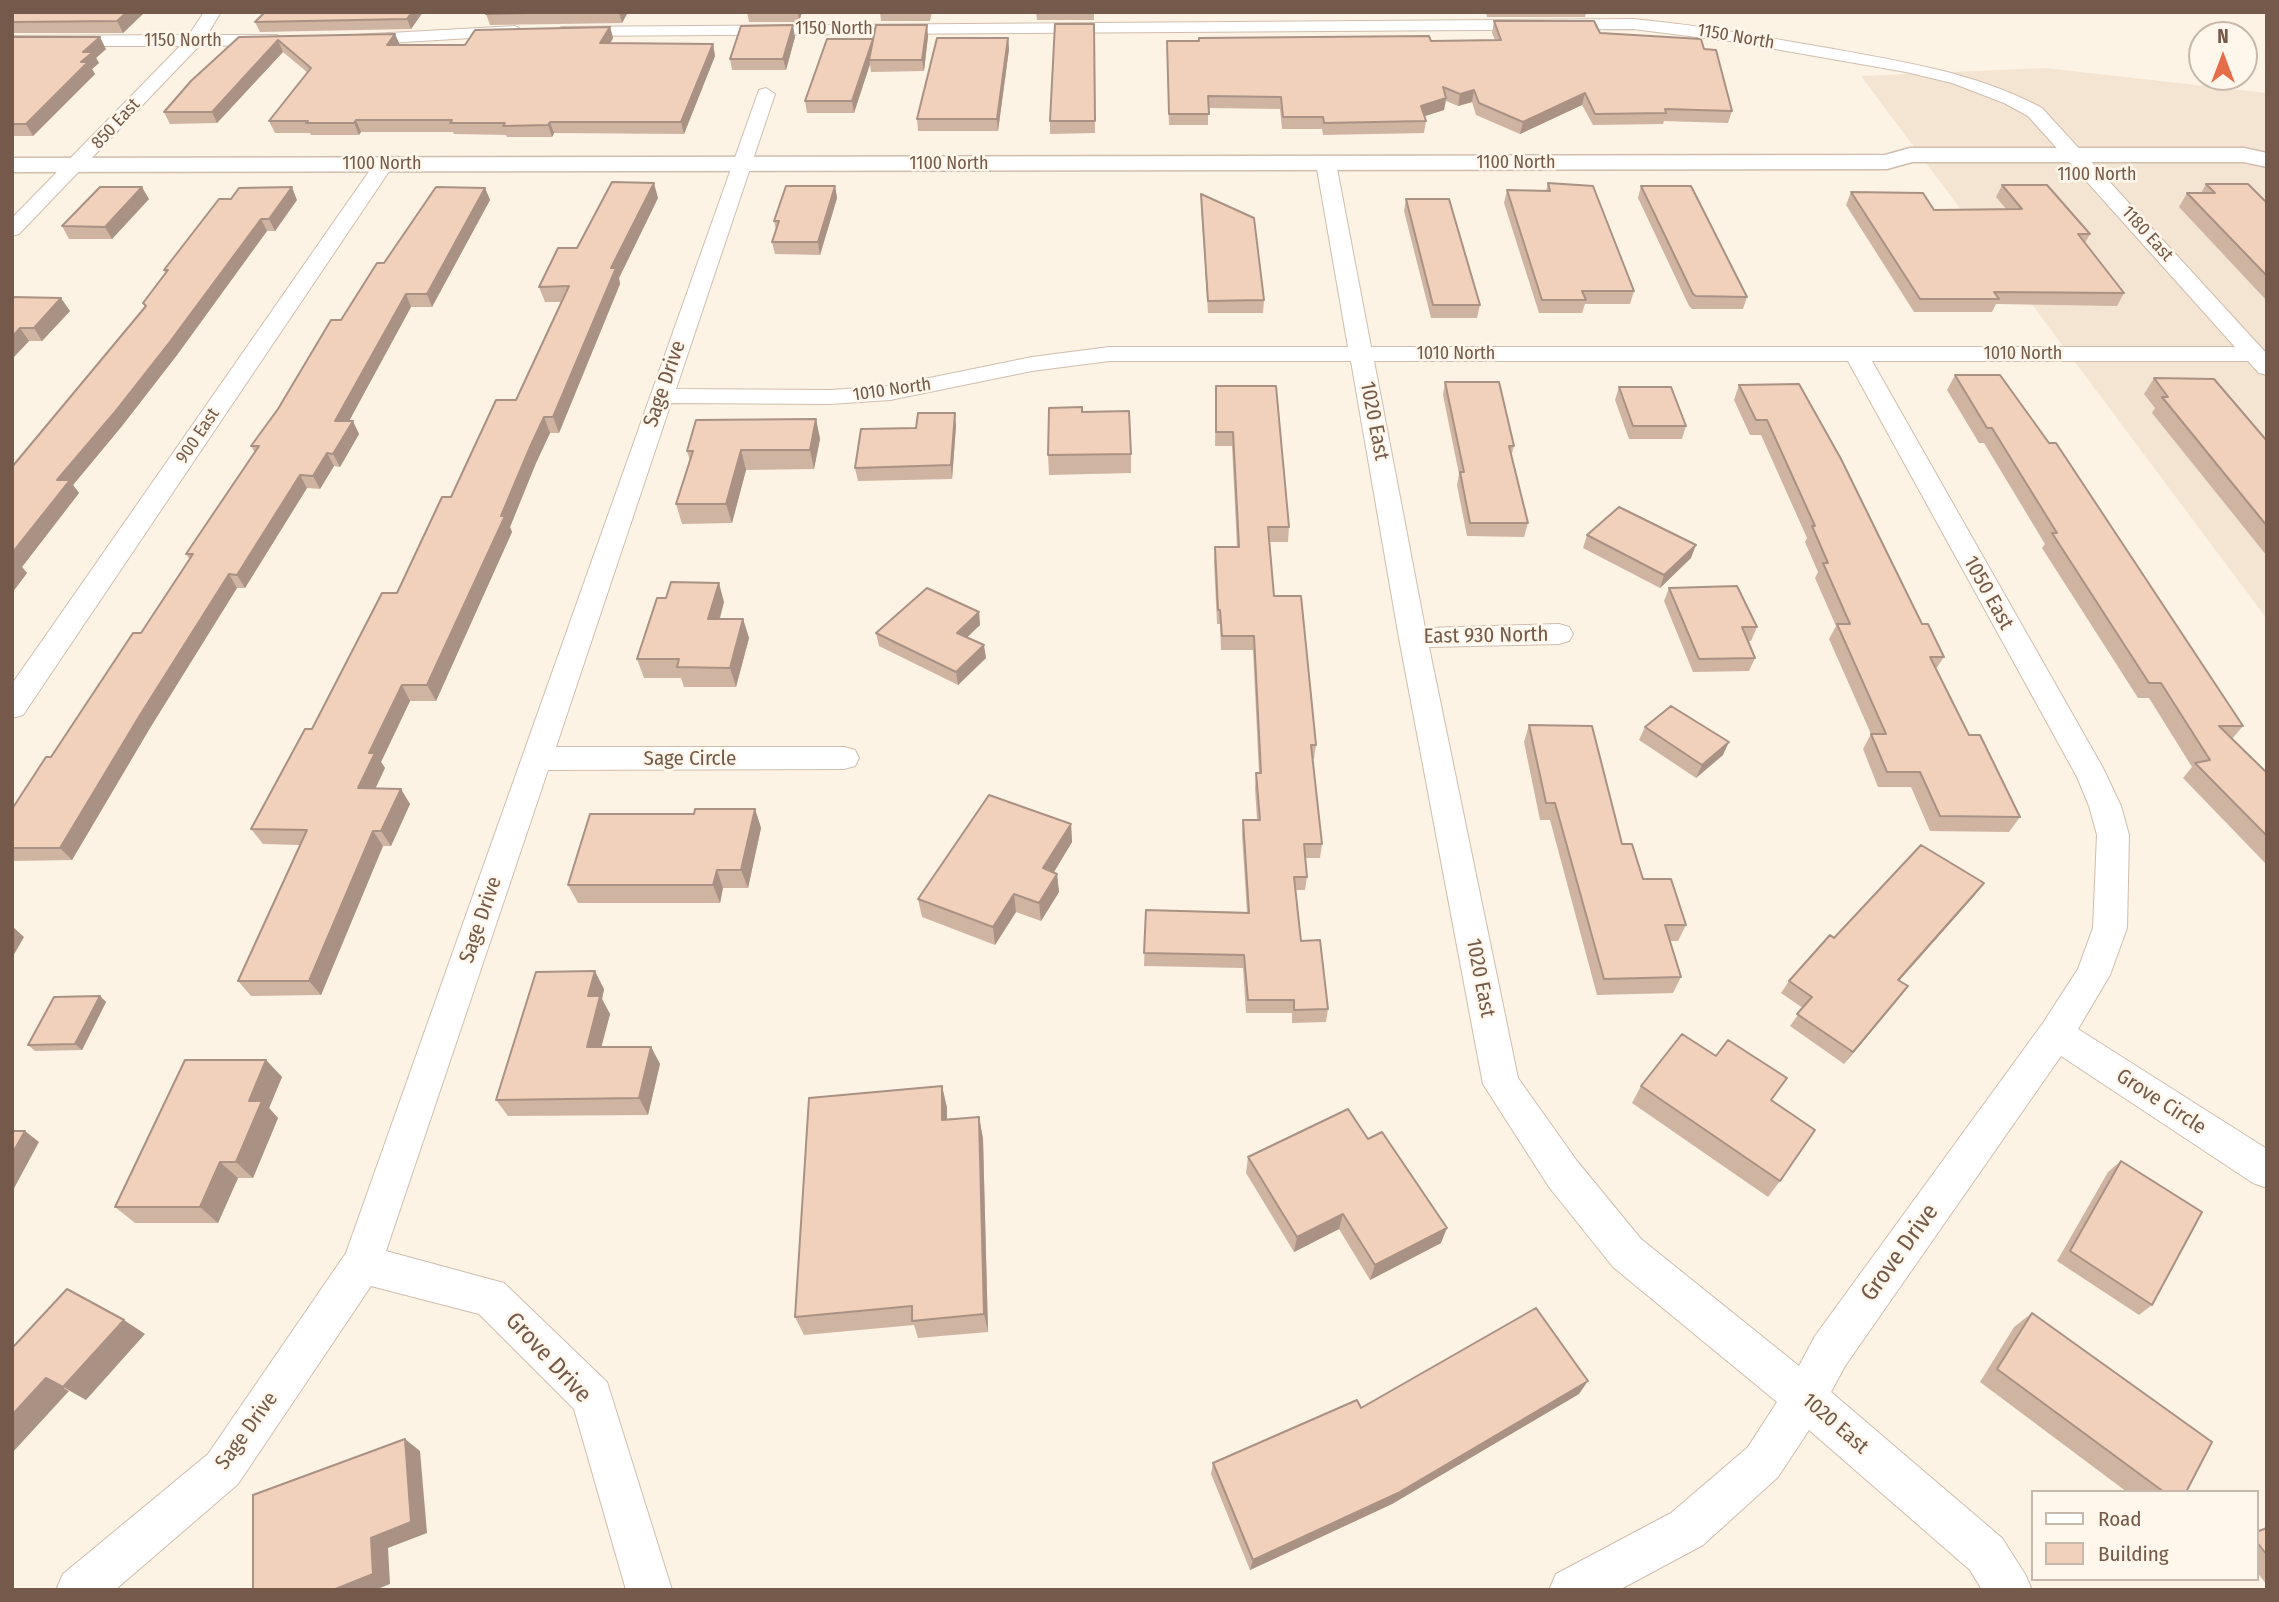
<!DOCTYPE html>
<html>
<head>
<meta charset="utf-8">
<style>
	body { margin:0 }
	#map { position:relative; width:2279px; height:1602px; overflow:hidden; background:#fcf3e4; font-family:"Fira Sans Condensed",sans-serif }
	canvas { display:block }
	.frame { position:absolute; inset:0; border:14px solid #75594a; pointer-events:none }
	.legend { position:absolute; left:2031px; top:1490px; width:228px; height:91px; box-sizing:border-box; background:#fff7eb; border:2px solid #c8b8ab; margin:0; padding:9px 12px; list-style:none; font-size:21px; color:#75594a }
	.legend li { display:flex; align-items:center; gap:14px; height:35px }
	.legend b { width:35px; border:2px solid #c8b8ab }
	.north { position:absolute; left:2188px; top:21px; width:70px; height:70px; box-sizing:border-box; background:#fff7eb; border:2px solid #c8b8ab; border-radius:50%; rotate:0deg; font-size:19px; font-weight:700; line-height:28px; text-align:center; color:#75594a }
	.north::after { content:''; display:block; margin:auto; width:24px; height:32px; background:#e66d49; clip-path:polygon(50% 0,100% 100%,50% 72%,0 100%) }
</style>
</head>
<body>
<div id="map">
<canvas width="2279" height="1602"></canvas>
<div class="frame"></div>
<ul class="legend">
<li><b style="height:9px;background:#fff"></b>Road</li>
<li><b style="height:19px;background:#f2d1bc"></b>Building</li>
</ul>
<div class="north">N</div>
</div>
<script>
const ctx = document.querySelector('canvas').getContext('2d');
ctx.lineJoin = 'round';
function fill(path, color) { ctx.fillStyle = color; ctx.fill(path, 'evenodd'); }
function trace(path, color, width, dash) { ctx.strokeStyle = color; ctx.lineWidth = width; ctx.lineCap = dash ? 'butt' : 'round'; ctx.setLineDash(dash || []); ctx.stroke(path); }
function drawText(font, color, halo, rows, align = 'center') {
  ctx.font = font + ' "Fira Sans Condensed",sans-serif'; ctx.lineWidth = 5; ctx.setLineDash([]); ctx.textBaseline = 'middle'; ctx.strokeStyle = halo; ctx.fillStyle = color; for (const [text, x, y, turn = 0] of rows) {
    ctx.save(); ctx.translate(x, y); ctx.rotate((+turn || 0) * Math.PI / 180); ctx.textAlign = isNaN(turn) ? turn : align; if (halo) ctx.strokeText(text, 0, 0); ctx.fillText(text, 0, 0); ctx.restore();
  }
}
fill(new Path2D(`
	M2045 68 2267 93V619L1861 76Z`), '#f4e5d3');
const minor = new Path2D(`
	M204 12H221L207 35H277L286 40 277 45 199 46 19 234 12 236V218L180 46H12V36L189 35Z
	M1633 19C1697 25 1759 36 1822 47 1899 61 1972 71 2042 108L2267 354V375L2259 373 2248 361H1872L2103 768 2121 806 2129 835 2127 928 2110 975 2078 1029 2267 1149V1188L2253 1183 2061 1056 1845 1366 1831 1392 2002 1538 2025 1574 2032 1590H1982L1970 1570 1809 1430 1778 1477 1703 1545 1619 1590H1549L1556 1574 1671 1513 1748 1447 1777 1402 1613 1267 1549 1187 1483 1084 1399 638 1351 361H1109L1032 371 890 400 830 404 671 403 556 747H844L855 750 859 758 855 766 844 769 548 770 386 1251 504 1283 607 1382 672 1590H626L574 1409 479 1314 371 1286 238 1484 115 1590H56L63 1574 208 1454 346 1253 759 90 766 88 775 94 676 389 830 390 890 386 1032 357 1109 347H1348L1316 163 1319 159H1333L1336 163 1371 347H2235L2028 116 2004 103 1952 83 1906 72 1729 41 1633 29 567 36 558 31 561 27ZM1374 361H1848L2077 777 2089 806 2097 835 2093 928 2078 969 2043 1023 1815 1336 1799 1366 1641 1239 1577 1161 1518 1078 1429 647 1559 644 1569 641 1573 634 1569 627 1559 624 1425 628Z
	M515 26 524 31 521 35 354 45 345 40 354 35Z
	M384 158 391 160 394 164 23 715 12 718V684L377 160Z`);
const tertiary = new Path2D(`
	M1910 148H2244L2267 153V167L2244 162H1912L1887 169 12 172V158L1885 155Z`);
trace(minor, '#d0bdae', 2);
trace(tertiary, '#d0bdae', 3);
fill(minor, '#fff');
fill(tertiary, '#fff');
fill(new Path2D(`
	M12 12H145L123 33H12Z
	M423 12 411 29 260 32 255 22Z
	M487 12H628L622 23 490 25 486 14Z
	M747 12H802L799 22H749Z
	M880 12H932L930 21H881Z
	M1036 12H1094V20H1037Z
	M1486 12H1586L1585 17H1487Z
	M1494 21 1600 33 1704 49 1732 111 1728 123 1664 121 1663 124 1593 125 1582 105 1520 134 1476 115 1472 102 1458 106 1446 101 1444 110 1424 116 1426 121 1424 133 1323 135 1322 129H1282L1280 109 1208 108V125H1169L1167 52 1431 41 1495 40 1492 33Z
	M1094 24 1095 133 1050 134V121Z
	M610 27 613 38 610 43 713 44 715 56 684 134 554 133 552 137H507L506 135 454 134 453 132H361L359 135H311L310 133H275L269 121 308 73 283 52 217 123 170 124 164 112 239 37 400 45H465Z
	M928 36 924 71 871 72 870 64 854 113H807L805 101 873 40Z
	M12 37 106 49 96 58 99 63 92 69 95 74 33 136H12Z
	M795 37 786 70H732L730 59Z
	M1008 38 1009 49 998 131H918L917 119Z
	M1548 183 1634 291 1630 304H1585L1582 313H1539L1504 203 1507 190 1546 191Z
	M2206 184 2267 203V301L2179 207 2187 193H2201Z
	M2002 185 2090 234 2085 243 2124 293 2117 306 1996 304 1992 312H1914L1846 205 1851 192 1934 210 2006 209 1996 197Z
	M835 186 837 198 820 255 775 254 772 242 776 230 774 221Z
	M1641 186 1747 297 1743 309H1692L1689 306 1638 198Z
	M485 188 490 200 432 307H411L349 421 359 434 340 467 334 466 320 489 307 488 245 588H237L150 728 72 860 12 861V809L141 633 190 560 186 554 255 453 251 446 341 320 384 263Z
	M1201 194 1264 300 1263 313H1208L1201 206Z
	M658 198 619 278 620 284 559 433H550L536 463 510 527 512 532 436 701H410L381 762 385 768 375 789 410 804 391 846H383L321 995 251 996 238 981 300 845 263 844 251 829 312 729 397 593 451 497 516 400 562 302H545L539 287 577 248Z
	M149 199 112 239H69L62 226Z
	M1406 199 1480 305 1477 318H1431L1404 211Z
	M297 200 275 231H267L177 355 122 426 73 485 79 493 22 567 27 573 12 593V467L145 307 143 303 165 273 164 270Z
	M12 297 70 311 42 341H29L12 359Z
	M1955 375 2243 726 2232 739 2267 773V865L2183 778 2192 767 2149 698H2138L2042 548 2045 544 1984 443H1979L1947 390Z
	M2154 378 2267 441V556L2152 413 2155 408 2144 394Z
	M1445 382 1514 446 1511 457 1528 523 1524 537 1467 536 1457 485 1459 474 1443 395Z
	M1739 385 1922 624 1944 657 1936 669 1969 735 2020 817 2009 832 1930 831 1911 787H1878L1863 749 1871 734 1829 639 1836 626 1815 578 1818 572 1805 542 1807 538 1761 435H1750L1734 400Z
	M1216 386 1289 527 1288 542H1269L1274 596 1316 745 1314 759H1313L1322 844 1320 858H1305L1307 877 1305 890H1296L1301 941 1328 1009 1326 1022 1292 1023V1013H1246L1243 968 1144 966 1146 910 1247 912 1242 834 1243 820H1257L1255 788 1256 773H1259L1253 650H1221L1220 624H1217L1214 561 1215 547H1237L1232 446H1215Z
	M1619 387 1686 426 1682 439H1629L1615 400Z
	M1082 412 1131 454V473L1049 475 1048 455Z
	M816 419 820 439 814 469 746 470 732 523 682 524 676 504 690 461 687 451Z
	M956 426 952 479 858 481 855 468 916 428Z
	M1587 535 1691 558 1660 588 1583 548Z
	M1669 588 1757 627 1751 641H1747L1755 658 1749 671 1693 672 1664 601Z
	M724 602 720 619H743L749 638 736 687H684L681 678H644L637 659Z
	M979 612 980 625 967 637 986 658 958 685 879 646 876 633Z
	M1529 725 1622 844 1643 879 1686 925 1678 941H1670L1681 977 1673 993 1597 995 1550 820H1540L1524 742Z
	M1645 727 1723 755 1696 778 1639 740Z
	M755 809 761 828 748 888H723L720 903H578L568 885 694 814Z
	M1071 824 1072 842 1054 872 1057 874 1059 892 1041 921 1016 912 995 945 922 917 918 899Z
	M1984 883 1974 896 1899 981V998L1844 1064 1790 1026 1803 1008 1781 993 1789 981 1834 938Z
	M604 989 602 999 610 1014 601 1047H651L660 1064 648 1115 508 1116 496 1100Z
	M100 996 106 1002 82 1050 35 1051 28 1045Z
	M266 1060 282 1077 269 1108 278 1118 253 1178H238L218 1223H135L115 1207Z
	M942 1086 947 1108V1120L979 1117 983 1139 988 1332 918 1338 914 1325 804 1335 795 1317Z
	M1641 1086 1771 1101 1780 1181 1768 1197 1632 1103Z
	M1368 1139 1441 1243 1370 1280 1339 1229 1294 1252 1246 1173 1248 1157Z
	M2121 1161 2152 1305 2139 1315 2057 1261 2108 1172Z
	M2032 1313 2186 1492H2127L1980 1382 2014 1327Z
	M1579 1394 1392 1504 1250 1570 1211 1474 1213 1463Z
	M2267 1528V1585L2256 1571V1532Z`), '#d0b4a2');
fill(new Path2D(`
	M127 12H145L123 33 117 21Z
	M412 12H423L411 29 407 19Z
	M619 12H628L622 23Z
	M798 12H802L799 22Z
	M793 25 795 37 786 70 783 59Z
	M927 25 928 36 924 71 922 60Z
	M610 27 613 38 604 55 600 43Z
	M395 34 400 45H387Z
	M100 37 106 49 96 58 99 63 92 69 95 74 33 136 26 124 81 62 83 52Z
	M1008 38 1009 49 998 131 997 119Z
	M873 39 869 60 870 64 854 113 852 101Z
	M278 40 283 52 217 123 212 112Z
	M713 44 715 56 684 134 681 122Z
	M1474 90 1472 102 1458 106 1460 94Z
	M1585 93 1582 105 1520 134 1523 122Z
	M1446 98 1444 110 1419 118 1421 106Z
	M356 120 361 132 359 135 354 123Z
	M550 122 554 133 552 137 548 125Z
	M654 183 658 198 619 278 620 284 559 433 553 417 611 268Z
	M835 186 837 198 820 255 818 242Z
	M142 187 149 199 112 239 105 227Z
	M292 187 297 200 275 231 269 219Z
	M485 188 490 200 432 307 427 294Z
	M261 219 267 231 177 355 122 426 73 485 79 493 22 567 27 573 12 593V553L57 480Z
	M406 294 411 307 342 434 335 421Z
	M61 298 70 311 42 341 34 328Z
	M20 328 29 341 12 359V337Z
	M955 413 956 426 952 479 951 465Z
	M544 417 550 433 536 463 510 527 512 532 436 701 427 685 530 447Z
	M816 419 820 439 814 469 810 450Z
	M353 421 359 434 340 467 333 454Z
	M741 450 746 470 732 523 726 504Z
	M327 453 334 466 320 489 313 476Z
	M300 475 307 488 245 588 237 575Z
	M1696 545 1691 558 1660 588 1664 575Z
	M229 574 237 588 150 728 72 860 60 848 140 715Z
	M719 583 724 602 714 638 708 619Z
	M979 612 980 625 958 646 957 633Z
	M743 619 749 638 736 687 730 668Z
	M984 645 986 658 958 685 956 672Z
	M402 685 410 701 381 762 385 768 368 804 358 788 369 753Z
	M1729 742 1723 755 1696 778 1702 765Z
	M401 789 410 804 391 846 381 831Z
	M755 809 761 828 748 888 741 870Z
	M1071 824 1072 842 1045 887 1043 868Z
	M373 831 383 846 321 995 309 981Z
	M717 870 723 888 720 903 713 885Z
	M1057 874 1059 892 1041 921 1039 903Z
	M1984 883 1974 896 1889 992 1898 980Z
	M1014 894 1016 912 995 945 993 927Z
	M12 926 24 937 12 958Z
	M595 971 604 989 602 999 610 1014 597 1064 587 1047 588 996Z
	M1908 986 1899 998 1844 1064 1853 1052Z
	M100 996 106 1002 82 1050 75 1044Z
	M651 1047 660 1064 648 1115 639 1098Z
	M266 1060 282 1077 269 1108 278 1118 253 1178 236 1162 249 1101Z
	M942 1086 947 1108V1142L942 1120Z
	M979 1117 983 1139 988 1332 984 1314Z
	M25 1131 39 1142 12 1192V1154Z
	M220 1162 238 1178 218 1223 200 1207Z
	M1343 1214 1339 1229 1294 1252 1297 1237Z
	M1447 1228 1441 1243 1370 1280 1375 1265Z
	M124 1320 145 1334 86 1400 63 1387Z
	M46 1378 69 1391 12 1453V1415Z
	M1588 1381 1579 1394 1392 1504 1250 1570 1253 1560Z
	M405 1439 420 1451 427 1533 388 1548 390 1584 375 1590H333Z`), '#a99284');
const building = new Path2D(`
	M12 12H127L117 21 12 22Z
	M265 12H412L407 19 255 22Z
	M487 12H569L486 14Z
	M1494 21H1594L1600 33 1701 39 1704 49 1716 50 1732 111 1665 109 1666 113 1595 114 1585 93 1523 122 1479 103 1474 90 1460 94 1443 87 1446 98 1421 106 1426 121 1324 123 1323 117H1283L1281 97 1208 96 1209 114H1169L1167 41H1199V38L1429 36 1431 41 1501 40Z
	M1055 24H1094L1095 121H1050Z
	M793 25 783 59H730L741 26Z
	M876 25H927L922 60H869Z
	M610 27 600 43 713 44 681 122H550L548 125 503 126 505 123H450L452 120H356L354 123H306L308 121H269L311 68 278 40 212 112H164L191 81 239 37 395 34 387 45H465L475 30Z
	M12 37H100L83 52H93L81 62H88L26 124H12Z
	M937 38H1008L997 119H917Z
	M827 39H873L852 101H805Z
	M612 182 654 183 611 268H616L553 417H544L530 447 501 516H505L427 685H402L369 753H375L358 788 401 789 381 831H373L309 981H238L307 830 251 829 305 729H312L382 593H397L442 497H451L496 400H516L569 286 539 287 558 248H577Z
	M1548 183 1593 186 1634 291H1582L1586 300H1542L1507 190 1550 191Z
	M2206 184H2248L2267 203V276L2187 193H2215Z
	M2002 185H2047L2090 234H2078L2124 293 1994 292 1999 299H1920L1851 192 1923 193 1934 210 2022 209Z
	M786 186H835L818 242H772L779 221H774Z
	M1641 186H1691L1747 297 1696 296 1693 294Z
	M100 187H142L105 227 62 226Z
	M292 187 269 219H261L169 343 114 413 57 480H70L12 553V467L146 306 143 303 168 270H164L219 199H231L239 188Z
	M436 187 485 188 427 294H406L335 421H353L333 454 327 453 313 476 300 475 237 575 229 574 140 715 60 848H12V809L46 757H51L133 633H141L193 554H186L259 446H251L278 409 331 320H341L377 263H384Z
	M1201 194 1254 218 1264 300 1208 301Z
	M1406 199H1449L1480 305H1433Z
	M12 297 61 298 34 328H20L12 337Z
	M1955 375H2000L2049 443H2056L2243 726H2219L2267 773V836L2195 763 2210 760 2161 683H2149L2052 533H2057L1992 428H1987Z
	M2154 378 2214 379 2267 441V526L2162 397H2168Z
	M1445 382H1499L1514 446H1509L1528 523H1470L1460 472H1464Z
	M1799 384 1841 459 1922 624H1928L1944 657H1930L1969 735H1980L2020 817 1940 816 1920 772H1887L1871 734H1886L1837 624H1850L1823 563H1828L1812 526H1815L1767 420H1756L1739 385Z
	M1216 386H1276L1289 527H1268L1274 596H1301L1316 745H1311L1322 844H1304L1307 877H1294L1301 941 1320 940 1328 1009 1294 1010V1000H1248L1244 955 1144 953 1146 910 1249 913 1243 820H1260L1256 773H1261L1254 636H1222L1220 610H1218L1215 547H1239L1233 432H1216Z
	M1619 387H1671L1686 426H1633Z
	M1082 407V412L1129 411 1131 454 1048 455 1049 408Z
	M918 413H955L951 465 855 468 861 429 916 428Z
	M816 419 810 450H741L726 504H676L693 451H687L696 420Z
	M1619 507 1696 545 1664 575 1587 535Z
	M671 582 719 583 708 619H743L730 668 677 667 679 659H637L657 598H666Z
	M1737 586 1757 627H1742L1755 658 1699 659 1669 588Z
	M927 588 979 612 957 633 984 645 956 672 876 633Z
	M1671 706 1729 742 1702 765 1645 727Z
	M1529 725 1592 726 1622 844H1632L1643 879H1671L1686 925H1665L1681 977 1604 979 1555 803H1546Z
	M989 795 1071 824 1043 868 1057 874 1039 903 1014 894 993 927 918 899Z
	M695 809H755L741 870H717L713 885H568L590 814H694Z
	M1921 845 1984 883 1898 980 1908 986 1853 1052 1797 1014 1812 997 1789 981 1830 935 1834 938Z
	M595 971 588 996H600L587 1047H651L639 1098 496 1100 536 972Z
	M100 996 75 1044 28 1045 54 997Z
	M1682 1034 1716 1056 1728 1040 1787 1078 1771 1100 1815 1130 1780 1181 1641 1086Z
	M185 1060H266L249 1101H262L236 1162H220L200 1207H115Z
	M942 1086V1120L979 1117 984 1314 912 1321V1306L795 1317 809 1098Z
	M1348 1109 1368 1139 1382 1132 1447 1228 1375 1265 1343 1214 1297 1237 1248 1157Z
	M12 1131H25L12 1154Z
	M2121 1161 2202 1212 2152 1305 2070 1251Z
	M67 1289 124 1320 63 1387 46 1378 12 1415V1345L14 1346Z
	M1536 1308 1588 1381 1398 1493 1253 1560 1213 1463 1357 1400 1361 1408Z
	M2032 1313 2212 1442 2186 1492H2164L1997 1369Z
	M405 1439 411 1522 371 1538 373 1574 333 1590H253V1495Z
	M2267 1528V1555L2256 1541V1532Z`);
fill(building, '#f2d1bc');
trace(building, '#a99284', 2);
drawText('18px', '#75594a', '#fff7eb', [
	["1150 North",834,29],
	["1150 North",1736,37,10],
	["1150 North",183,41],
	["850 East",116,124,-47],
	["1100 North",1516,163],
	["1100 North",382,164],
	["1100 North",949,164],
	["1100 North",2097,175],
	["1180 East",2147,234,48],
	["1010 North",1456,354],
	["1010 North",2023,354],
	["1010 North",892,390,-8],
	["900 East",198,436,-56]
]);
drawText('21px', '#75594a', '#fff7eb', [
	["Sage Drive",665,384,-71],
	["1020 East",1374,421,79],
	["1050 East",1988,593,61],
	["East 930 North",1486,636,-1],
	["Sage Circle",690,759],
	["Sage Drive",481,920,-71],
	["1020 East",1480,978,79],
	["Grove Circle",2161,1102,33],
	["1020 East",1835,1424,41],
	["Sage Drive",247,1431,-54]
]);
drawText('24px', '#75594a', '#fff7eb', [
	["Grove Drive",1900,1253,-54],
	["Grove Drive",548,1358,47]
]);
</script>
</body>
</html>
